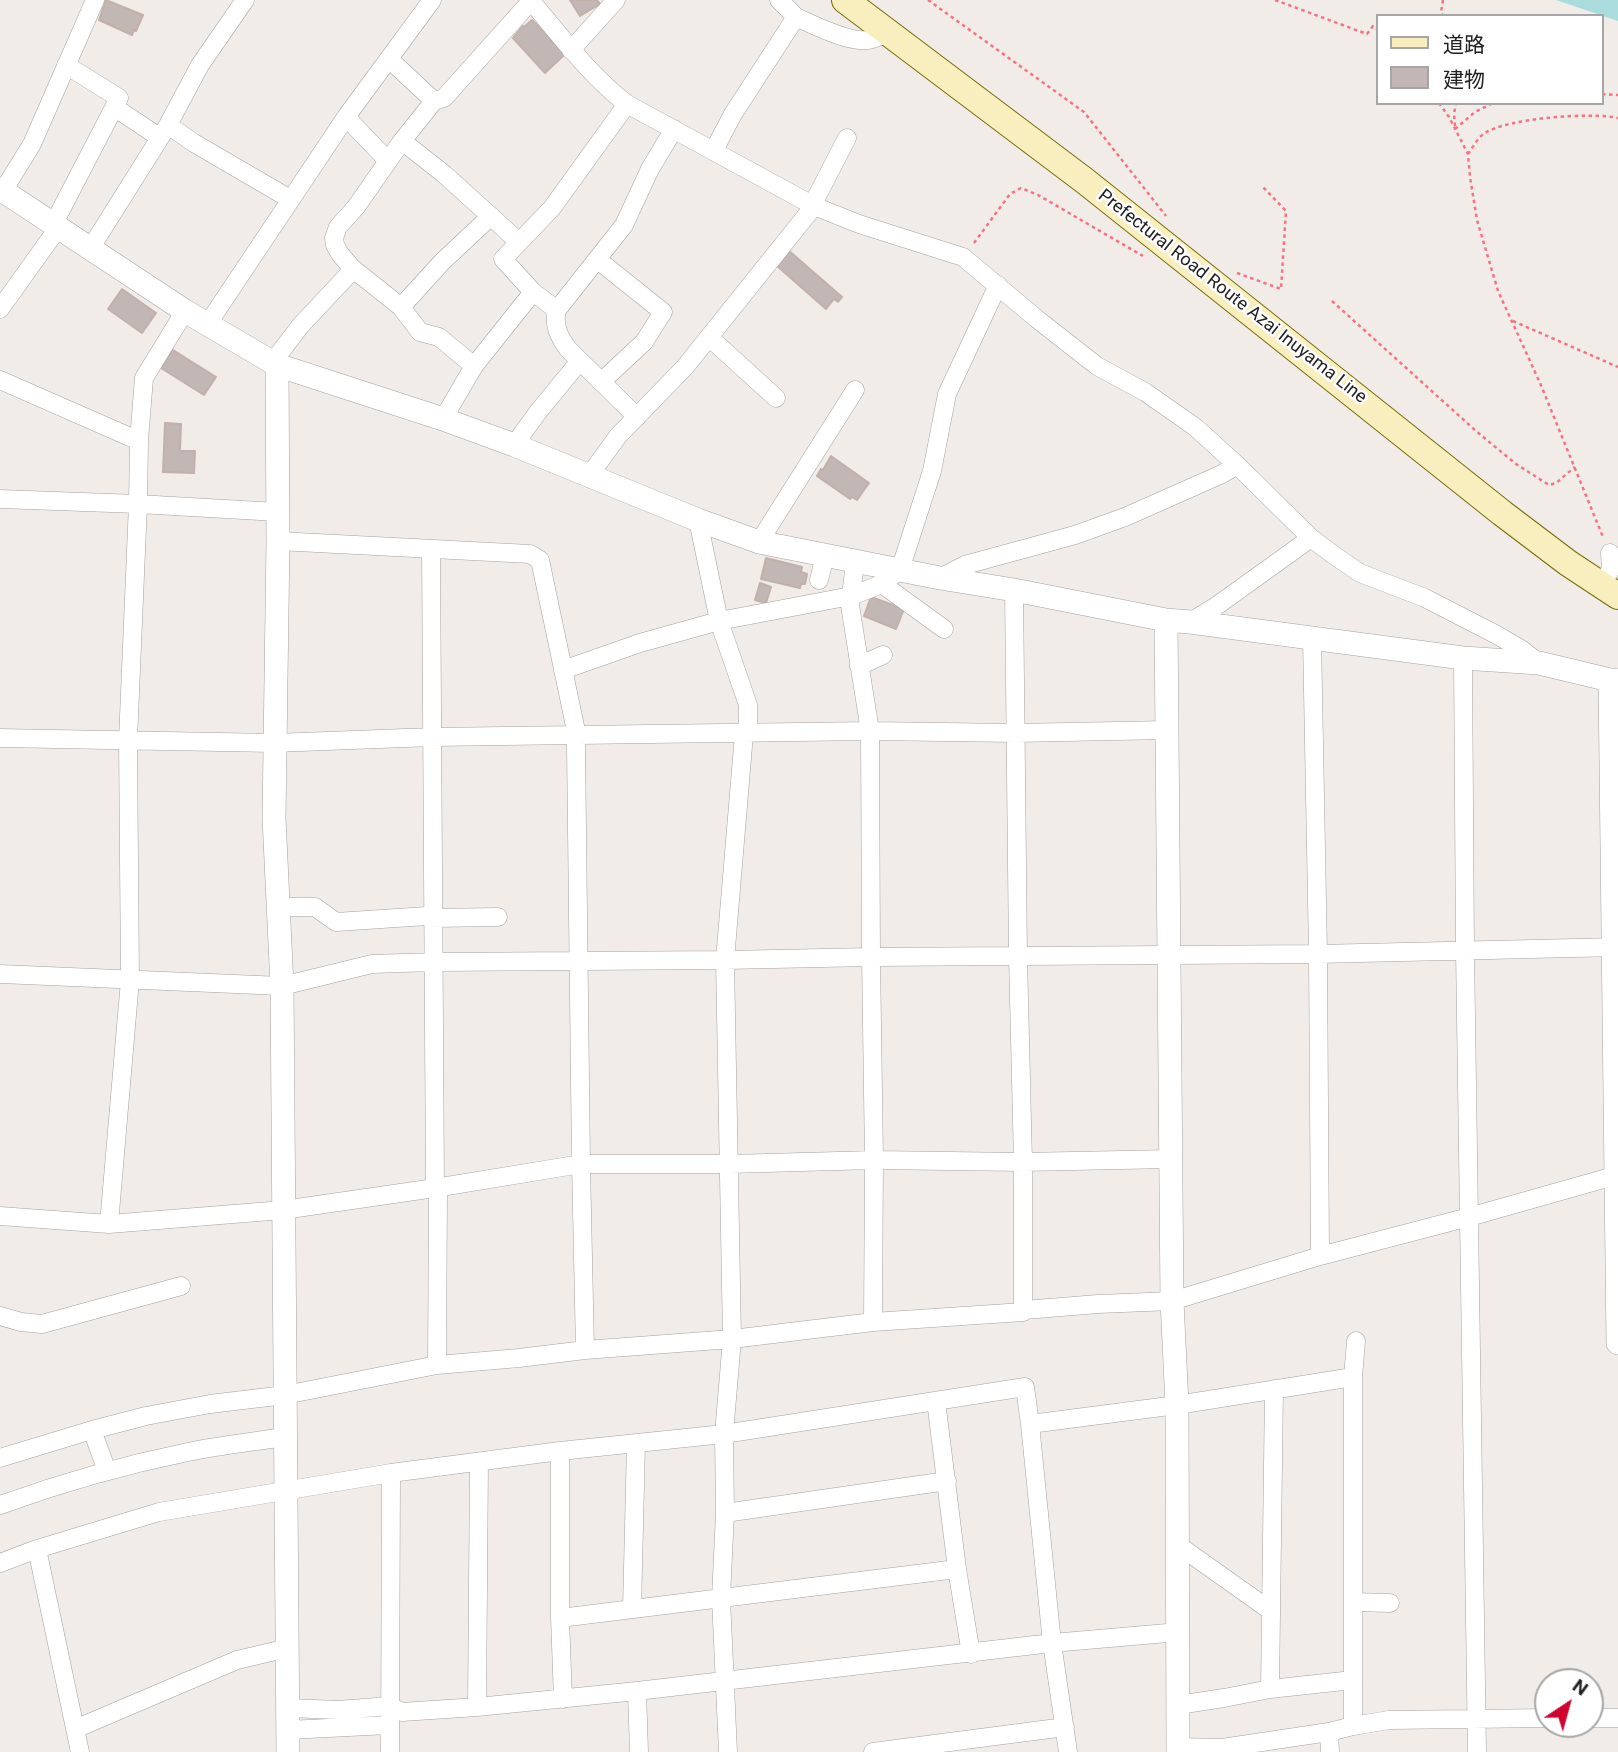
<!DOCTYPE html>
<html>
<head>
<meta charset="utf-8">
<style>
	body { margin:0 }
	#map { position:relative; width:1618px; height:1752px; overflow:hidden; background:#f1ece8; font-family:Roboto,"Noto Sans JP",sans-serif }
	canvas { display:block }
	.legend { position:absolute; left:1376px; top:14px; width:228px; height:91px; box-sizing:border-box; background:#fff; border:2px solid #a6a6a6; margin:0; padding:9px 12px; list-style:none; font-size:21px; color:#212121 }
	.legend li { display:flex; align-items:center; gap:14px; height:35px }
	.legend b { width:35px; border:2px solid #a6a6a6 }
	.north { position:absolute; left:1534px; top:1668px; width:70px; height:70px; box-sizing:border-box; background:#fff; border:2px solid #a6a6a6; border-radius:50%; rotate:36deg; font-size:19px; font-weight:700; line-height:28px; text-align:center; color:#212121 }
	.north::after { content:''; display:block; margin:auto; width:24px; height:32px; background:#ce042e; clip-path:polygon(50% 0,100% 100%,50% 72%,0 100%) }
</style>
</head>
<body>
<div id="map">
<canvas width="1618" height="1752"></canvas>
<ul class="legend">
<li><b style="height:9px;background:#f9efbe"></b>道路</li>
<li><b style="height:19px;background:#c2b7b4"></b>建物</li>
</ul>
<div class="north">N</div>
</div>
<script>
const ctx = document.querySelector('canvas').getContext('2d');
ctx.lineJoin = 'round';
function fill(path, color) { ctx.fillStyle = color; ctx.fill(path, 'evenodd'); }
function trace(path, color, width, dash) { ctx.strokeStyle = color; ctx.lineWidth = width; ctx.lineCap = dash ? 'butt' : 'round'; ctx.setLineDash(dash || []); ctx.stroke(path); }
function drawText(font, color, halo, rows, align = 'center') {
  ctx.font = font + ' Roboto,sans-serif'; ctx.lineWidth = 5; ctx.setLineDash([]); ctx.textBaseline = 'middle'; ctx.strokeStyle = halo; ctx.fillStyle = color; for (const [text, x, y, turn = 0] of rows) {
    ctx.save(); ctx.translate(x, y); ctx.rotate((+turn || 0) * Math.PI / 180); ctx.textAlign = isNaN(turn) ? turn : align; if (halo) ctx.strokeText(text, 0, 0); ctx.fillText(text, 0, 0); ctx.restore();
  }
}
fill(new Path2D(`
	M1556 0H1618V21Z`), '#aadcdd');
const building = new Path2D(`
	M106 0 143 15 136 31 134 30 132 35 99 20Z
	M570 0H597L600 4 580 16Z
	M532 20 565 54 545 73 513 38 523 26 524 27Z
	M788 250 842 297 838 302 834 299 826 309 776 265Z
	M122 289 156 313 142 333 108 309Z
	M173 350 216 377 204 395 161 368Z
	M165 423 181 424 180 451H195L194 473 163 472Z
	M831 456 869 483 857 500 852 497 850 499 817 476 821 469 823 470Z
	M766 558 802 567 801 572 807 574 805 584H801L800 588 761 579Z
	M760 583 771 587 766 603 755 600Z
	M871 597 904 609 896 629 864 616Z`);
fill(building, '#c2b7b4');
trace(building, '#c3b0aa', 2);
const minor = new Path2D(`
	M530 0C561 36 589 75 627 104L814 206 859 224 963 257 1037 319 1097 366 1145 392 1195 427 1237 465 1311 538 1335 556 1360 573 1425 598 1495 634 1521 649 1539 663
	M796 17C813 25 850 43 867 40 875 39 882 35 889 33
	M571 50 616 0
	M389 59 434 101
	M114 107 159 137
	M346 117 388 161
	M168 125 194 143 290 199
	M402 141 444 174 519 242
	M714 150 733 114 796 17 779 0
	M3 191 32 144 95 0
	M53 225 119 98 66 65
	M90 249 168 125 200 65 245 0
	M598 260 663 312 644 342 601 382
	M352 268 401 307 420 332 439 337 474 366
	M401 307 442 262 491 216
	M0 309 58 228
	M557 310 533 292 503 259 552 208 627 104
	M207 325 346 117 432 0
	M709 337 776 398
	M277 365 278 355 301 325 348 275 352 268 340 254 335 245 334 238 338 227 356 207 402 141 434 101 444 98 531 1
	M0 380 139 441
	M637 417 568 349C559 337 553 325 557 310L624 225 650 169 674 129
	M443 419 474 366 533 292
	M514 445 538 412 579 362
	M589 476 618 436 685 367 814 206 817 196 847 138
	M0 499 138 504 278 512
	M698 520 719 621 748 705V723L744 734 725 960 732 1339 724 1434 725 1513 721 1598 728 1752
	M278 541 530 554 540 560 575 726 576 747 581 1164 585 1350
	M759 542 855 390
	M431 549 435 1188 438 1192 437 1365
	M855 562 850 605 870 731 871 957 874 1160 873 1322
	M940 578 965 565 1075 535 1125 517 1222 474 1237 465
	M819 580 825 556
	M882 584 944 629
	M1601 585 1611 569 1610 553
	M1014 590 1018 957 1023 1162V1312
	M1190 622 1215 607 1311 538
	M1312 638 1318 954 1320 1256
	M1463 658 1465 951 1477 1752
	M859 666 883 655
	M563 670 640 643 719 621 851 596 882 584 900 570 932 471 947 394 998 285
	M0 738 274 743 432 737 870 731 1015 733 1167 730
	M277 907H315L336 922 427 916 433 918 498 917
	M0 974 282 986 372 964 433 962 725 960 871 957 1318 954 1618 947
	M0 1216 109 1224 283 1210 435 1188 581 1164H730L874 1160 1023 1162 1171 1159
	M109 1224 130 980 128 740 138 504 139 441 144 378 185 311
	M0 1316 21 1322 42 1324 181 1286
	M936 1401 957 1569 971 1654
	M1030 1424 1177 1405 1353 1377
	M92 1430 107 1471
	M560 1451V1618L563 1699
	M0 1458 92 1430 146 1416 210 1404 285 1395 437 1365 519 1358 585 1350 732 1339 873 1322 1023 1312 1024 1310 1098 1304 1172 1301 1320 1256 1469 1217 1618 1175
	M0 1505C61 1483 124 1465 188 1452 220 1445 252 1442 284 1437
	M725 1513 947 1481
	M1178 1545 1271 1611
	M37 1549 80 1752
	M0 1563 37 1549 159 1512 391 1473 560 1451 724 1434 1025 1387 1030 1424 1052 1643 1068 1752
	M1353 1602 1390 1603
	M632 1609 636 1444
	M560 1618 957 1569
	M1270 1689 1274 1389
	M637 1691 639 1752
	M1178 1705 1224 1698 1270 1689 1353 1680
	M477 1707 479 1462
	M289 1708 338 1710 390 1706 402 1712 477 1707 637 1691 1052 1643 1179 1632
	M1590 1718H1618
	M1353 1726V1377L1356 1341
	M75 1729 237 1660 288 1648
	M288 1730 389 1725
	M1329 1732 1330 1752
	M1178 1747 1222 1748 1329 1732 1353 1726 1389 1720 1548 1718
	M390 1752 391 1473
	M873 1752 1065 1727`);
const tertiary = new Path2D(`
	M0 189 185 311 277 365 443 419 514 445 698 520 759 542 940 578 1014 590 1166 620 1190 622 1463 658 1539 663 1610 680H1618
	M277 365 278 541 274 818 282 986 288 1752
	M1166 620 1172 1301 1177 1405 1178 1752
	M1610 680 1618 1343`);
const secondary = new Path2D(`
	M845 0 1085 181 1502 513 1568 563 1618 596`);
trace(minor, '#a2a2a2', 19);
trace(tertiary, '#a2a2a2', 24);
trace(secondary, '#796d07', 28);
trace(new Path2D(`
	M928 0 1084 112 1166 216
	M1275 0 1367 34 1373 26 1378 30
	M1443 0 1441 12 1443 16
	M1602 94 1618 95
	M1439 103 1449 117 1468 154 1470 177 1477 220 1498 291 1540 383 1603 537
	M1455 126 1454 114 1456 103
	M1455 129 1475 112 1493 103
	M1468 154C1473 147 1478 137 1485 133 1508 118 1591 112 1618 118
	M974 243 1010 194 1021 188 1038 195 1143 256
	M1237 273 1281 289 1286 211 1262 186
	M1332 301 1476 431 1516 464 1549 485 1556 483 1575 467
	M1513 321 1618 367`), '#f77381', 2.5, [3.5, 3.5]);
trace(minor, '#fff', 18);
trace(tertiary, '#fff', 23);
trace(secondary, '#f9efbe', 26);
drawText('18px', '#212121', '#fff', [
	["Prefectural Road Route Azai Inuyama Line",1232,297,38]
]);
</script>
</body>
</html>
